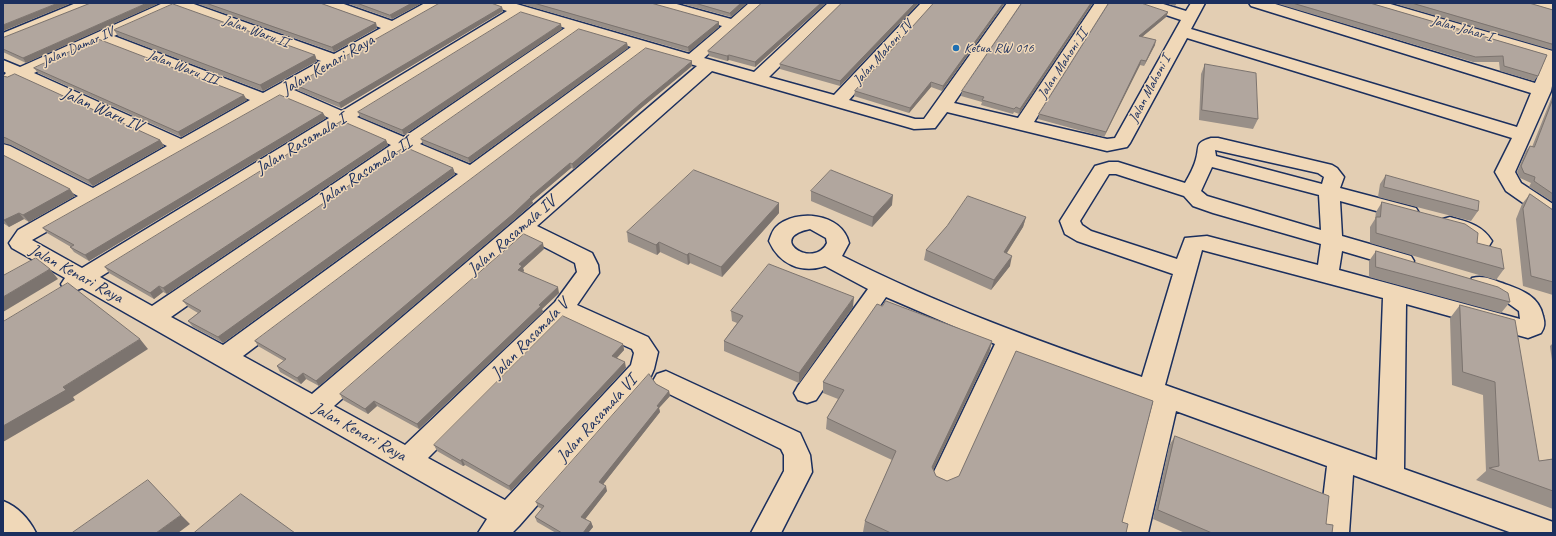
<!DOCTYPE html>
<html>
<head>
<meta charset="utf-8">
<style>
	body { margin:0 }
	#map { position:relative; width:1556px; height:536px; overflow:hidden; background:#e3ceb3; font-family:Caveat,sans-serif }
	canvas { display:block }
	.frame { position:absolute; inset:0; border:4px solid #1b2f5e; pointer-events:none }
</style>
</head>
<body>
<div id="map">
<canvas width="1556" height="536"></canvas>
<div class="frame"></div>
</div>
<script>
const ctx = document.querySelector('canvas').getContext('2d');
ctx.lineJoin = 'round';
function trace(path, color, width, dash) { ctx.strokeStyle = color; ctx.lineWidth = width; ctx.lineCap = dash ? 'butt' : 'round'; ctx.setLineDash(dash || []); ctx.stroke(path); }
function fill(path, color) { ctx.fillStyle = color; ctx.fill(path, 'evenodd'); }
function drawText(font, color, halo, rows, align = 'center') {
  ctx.font = font + ' Caveat,sans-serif'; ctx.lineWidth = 3; ctx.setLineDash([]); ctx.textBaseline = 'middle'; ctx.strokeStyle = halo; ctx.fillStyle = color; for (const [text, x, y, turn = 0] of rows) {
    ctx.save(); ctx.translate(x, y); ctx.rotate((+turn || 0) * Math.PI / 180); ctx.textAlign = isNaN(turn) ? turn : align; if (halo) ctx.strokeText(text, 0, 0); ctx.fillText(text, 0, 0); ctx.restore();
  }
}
const minor = new Path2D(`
	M76 3H96L94 6 3 44V33Z
	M163 3H191L334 54 381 28 322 6 320 3H341L392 21 425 3H443L441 6 294 90 342 111 507 11 492 6 490 3H513L689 54 722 26 651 6 649 3H673L731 19 749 3H765L704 58 754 72 828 3H844L769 77 834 95 921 3H936L849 100 915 119H924L1007 3H1022L954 103 1018 118 1095 3H1109L1034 122 1107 139 1115 138 1181 20 1139 6 1137 3H1160L1186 11 1191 3H1205L1191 29 1517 127 1531 93 1251 6 1249 3H1272L1535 83 1545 59 1366 6 1364 3H1387L1553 51V81L1551 91 1515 172 1521 183 1553 204V221L1546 219 1506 191 1495 172 1512 138 1187 38 1130 143 1127 147 1107 151 947 112 935 128 914 129 712 71 537 226 592 253 598 265 599 273 577 305 648 337 658 352 654 369 651 376 519 526 512 533H478L487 519 82 288 72 292 64 290 61 284 65 278 12 248 9 243 18 230 78 196 3 157V144L10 146 93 188 167 146 20 79 11 82 5 81 3 76 6 73 3 71V60L20 67ZM176 8 321 61 263 93 114 36ZM522 15 565 28 404 137 357 117ZM580 32 631 47 470 165 420 144ZM101 42 250 100 181 139 34 73ZM646 51 697 66 312 394 243 356ZM282 98 329 118 82 268 32 240ZM345 125 391 145 152 306 100 277ZM407 152 458 174 223 345 171 317ZM525 237 575 263 577 272 555 302 405 445 334 406ZM566 319 632 349 634 353 631 365 505 500 428 458Z
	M1522 3 1553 4V14L1524 6Z
	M1211 138H1218L1332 165 1337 168 1344 177 1340 188 1416 208 1419 213 1416 218 1409 220 1340 201 1342 236 1411 256 1414 261 1411 266 1403 269 1342 251 1339 270 1520 319 1519 311 1505 301 1472 290 1469 284 1472 278C1483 275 1491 279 1502 283 1519 289 1539 295 1543 316 1545 323 1545 327 1541 333L1528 338 1406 304 1404 469 1553 522V533H1512L1353 475 1349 533H1319L1327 466 1176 411 1148 533H1118L1153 402 1016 352 955 486 945 490 935 486 931 478 995 344 886 297 816 400 807 403 798 400 794 393 798 386 868 289 825 266C801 274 779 264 769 241 771 236 772 231 776 227 796 208 842 213 849 243L842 256C939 305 1040 342 1142 377L1173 274 1077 241 1065 234 1060 221 1095 166 1109 162H1118L1185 183C1189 176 1194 167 1196 159 1200 146 1194 143 1211 138ZM1215 150 1318 173 1324 177 1322 184 1216 156ZM1212 167 1319 195 1321 230 1207 196 1201 191ZM1109 174H1116L1184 196 1193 206 1213 213 1321 244 1318 265 1207 236 1185 238 1177 259 1091 231 1082 225 1080 221ZM810 229 826 238 827 243C814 270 765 238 810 229ZM1202 250 1383 298 1377 460 1165 385Z
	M1450 217C1468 222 1482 225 1492 241L1489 246 1481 248 1473 246 1464 236 1443 229 1440 224 1443 219Z
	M666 371 800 433 810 455 812 472 781 533H751L784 471V455L781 449 657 388 653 381 657 374Z
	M3 501C18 507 29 519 36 533H3Z`);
trace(minor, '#1b2f5e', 3);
fill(minor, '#f0d8b8');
fill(new Path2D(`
	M91 3 26 63 3 52V38Z
	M195 3H320L376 23 377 28 334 52Z
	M346 3H422L392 19Z
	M518 3H651L719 27 689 52Z
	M679 3H747L731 17Z
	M762 3H826L755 67 729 60 727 61 709 56 708 51Z
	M842 3H919L840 86 780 69V64Z
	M934 3H1005L942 91 931 87 909 113 854 96 855 91Z
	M1093 3 1019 114 1014 112 1013 114 981 105 982 102 961 96 962 91Z
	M1165 3H1177L1175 6Z
	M1275 3H1370L1547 55 1538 76 1534 81 1500 71 1499 62H1473Z
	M1392 3H1529L1553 10V50Z
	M502 7 503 11 341 108 297 90 295 85Z
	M1168 12 1166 17 1142 37 1155 45 1144 66 1140 65 1104 137 1038 119 1039 114Z
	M562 29 404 135 360 117 358 112Z
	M114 30 315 55 317 61 263 91 118 36Z
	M627 43 628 48 470 163 423 144 421 139Z
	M1205 64 1258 119 1253 129 1199 120 1201 74Z
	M692 66 640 109 574 169 571 168 532 201 533 203 514 220 319 386 306 379 301 384 280 372 277 366 284 361 258 346 255 341Z
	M34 68 247 100 181 137 38 73Z
	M3 76 160 140 164 146 93 186 11 145 3 143Z
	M1553 94V202L1529 187 1531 183 1520 178 1517 172 1526 151 1530 146 1532 147Z
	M323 113 326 118 89 261 74 252 70 247H71L47 233 43 228Z
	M386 140 388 145 167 294 163 292 154 299 109 273 105 267Z
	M3 155 75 196 29 222 24 219 9 227 3 223Z
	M453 168 455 174 223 343 193 327 188 321 198 313 188 307 183 301Z
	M1386 175 1478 211 1471 221 1378 197 1380 184Z
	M811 191 892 205 872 227 811 201Z
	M1530 194 1553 210V295L1523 286 1516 219 1522 204Z
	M1382 202 1477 243 1504 269 1496 280 1370 243V227L1375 219 1376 212Z
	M779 213 722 277 690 263 688 265 660 252 657 255 628 242 627 232Z
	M1026 217 1023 227 1007 253 1010 266 991 290 924 260 926 250Z
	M544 249 523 268 524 271 523 272 559 293 542 309 543 312 419 429 377 406 368 414 343 400 340 394Z
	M1376 251 1510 302 1501 313 1369 277V261Z
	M1460 305 1539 461 1553 459V509L1476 480 1486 471 1483 395 1452 385 1450 318Z
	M882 306 992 341 989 353 933 470 936 476 947 481 1122 522 1126 533H866L863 532 865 521 892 460 826 429 827 418 838 399 823 393V382Z
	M853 307 799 383 724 351V341L737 323 732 321 731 311Z
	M1553 343V368L1550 346Z
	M623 344 624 350 617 358 626 368 511 491 465 465 463 466 437 451 434 445Z
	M656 384 669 391 670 396 659 408 660 412 603 484 607 491 585 519 591 522 593 527 588 533H556L537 522 535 517 542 509 538 507 536 502Z
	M1175 436 1326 524 1332 533H1185L1153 519 1169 446Z`), '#988f88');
fill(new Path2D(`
	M58 3H72L3 31V25Z
	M147 3H160L26 63 23 58Z
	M412 3H422L392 19 390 15Z
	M741 3H747L731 17 730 13Z
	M821 3H826L755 67V62Z
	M915 3H919L840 86V81Z
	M1003 3H1005L942 91 943 86Z
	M1091 3H1093L1019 114 1020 109Z
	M502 7 503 11 341 108 339 103Z
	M1168 12 1166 17 1137 41 1139 36Z
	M719 22V27L689 52 688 47Z
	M376 23 377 28 334 52 332 47Z
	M561 24 562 29 404 135 402 130Z
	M1156 40 1155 45 1144 66 1146 61Z
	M627 43 628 48 470 163 468 158Z
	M315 55 317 61 263 91 260 85Z
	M729 55V60L727 61V56Z
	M1141 60 1140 65 1104 137 1106 132Z
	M692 61V66L640 109 574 169 572 164 640 104Z
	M931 82V87L909 113 910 108Z
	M244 95 247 100 181 137 178 132Z
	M323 113 326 118 89 261 85 255Z
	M160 140 164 146 93 186 88 180Z
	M386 140 388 145 167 294 163 288Z
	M570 163 571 168 532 201 533 203 514 220 319 386 316 381 530 197Z
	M453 168 455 174 223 343 218 337Z
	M70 189 75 196 29 222 23 215Z
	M893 195 892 205 872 227 873 217Z
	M779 203V213L722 277 721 267Z
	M19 213 24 219 9 227 4 220Z
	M1026 217 1023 227 1001 262 1004 252Z
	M659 242 660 252 657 255 656 245Z
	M543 243 544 249 523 268 524 271 520 275 518 270 519 264Z
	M689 253 690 263 688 265 687 255Z
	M1012 256 1010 266 991 290 994 280Z
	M50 269 58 279 3 312V297Z
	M159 286 163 292 154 299 150 293Z
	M558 287 559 293 542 309 543 312 419 429 417 424Z
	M854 297 853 307 799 383V373Z
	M140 339 148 349 73 397 75 400 3 442V426L63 387Z
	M992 341 989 353 930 477 932 467Z
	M623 344 624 350 613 362 612 356Z
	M625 362 626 368 511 491 509 486Z
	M303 373 306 379 301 384 297 378Z
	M669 391 670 396 659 408 660 412 601 487 599 482 657 406Z
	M374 401 377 406 368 414 365 409Z
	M462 459 465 465 463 466 461 461Z
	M606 486 607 491 583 522 581 517Z
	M181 515 190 524 178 533H156Z
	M591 522 593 527 588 533H583Z`), '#7c746f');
const building = new Path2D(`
	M3 3H58L3 25Z
	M91 3H147L23 58 3 49V38Z
	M206 3H320L376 23 332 47Z
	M357 3H412L390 15Z
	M440 3H491L502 7 339 103 295 85Z
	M534 3H651L719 22 688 47Z
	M695 3H741L730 13Z
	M762 3H821L755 62 729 55 727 56 708 51Z
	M842 3H915L840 81 780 64Z
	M934 3H1003L943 86 931 82 910 108 855 91Z
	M1022 3H1091L1020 109 1016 107 1014 109 982 100 984 97 962 91Z
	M1109 3H1141L1168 12 1139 36 1156 40 1146 61 1141 60 1106 132 1039 114Z
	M1293 3H1370L1547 55 1538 76 1504 66 1503 56 1476 57Z
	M1412 3H1529L1553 10V44Z
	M173 4 315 55 260 85 114 30Z
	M521 12 561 24 402 130 358 112Z
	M579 29 627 43 468 158 421 139Z
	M98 39 244 95 178 132 34 68Z
	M646 48 692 61 640 104 572 164 570 163 530 197H531L513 214 316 381 303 373 297 378 277 366 286 359 255 341Z
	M1205 64 1256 73 1258 119 1202 110Z
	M15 74 160 140 88 180 6 138 3 137V76L7 77Z
	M280 95 323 113 85 255 70 247 74 245 43 228Z
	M1553 99V194L1534 181 1535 177 1524 173 1521 166 1530 146 1534 147Z
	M342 121 386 140 163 288 159 286 150 293 105 267Z
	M405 147 453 168 218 337 188 321 201 311 183 301Z
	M3 155 70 189 23 215 19 213 4 220H3Z
	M694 170 779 203 721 267 689 253 687 255 659 242 656 245 627 232Z
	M831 170 893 195 873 217 811 191Z
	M1386 175 1479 201 1478 211 1384 187Z
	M1530 194 1553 210V282L1531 276 1523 209Z
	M968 196 1026 217 1004 252 1012 256 994 280 926 250 947 226Z
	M1382 202 1465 224 1478 233 1477 243 1501 249 1504 269 1376 233V217H1380Z
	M524 234 543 243 519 264 522 266 518 270 558 287 539 305 541 306 417 424 374 401 365 409 340 394Z
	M1376 251 1498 287 1508 293 1510 302 1376 267Z
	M36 258 50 269 3 297V276Z
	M769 264 854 297 799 373 724 341 743 316 731 311Z
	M68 283 140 339 63 387 66 390 3 426V322Z
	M886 301 992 341 932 467 936 476 947 481 959 476 1016 351 1153 401 1122 522 1128 524 1126 533H891L865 521 896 451 827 418 844 390 823 382 877 304 882 306Z
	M1460 305 1515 320 1539 461 1553 459V491L1489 468 1499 466 1495 382 1463 372Z
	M563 316 623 344 612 356 625 362 509 486 462 459 461 461 434 445Z
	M649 374 656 384 669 391 657 406 659 407 599 482 606 486 581 517 591 522 583 533H562L535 517 544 506 536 502Z
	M1175 436 1329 496 1326 524 1333 525 1332 533H1212L1158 510Z
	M148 480 181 515 156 533H72Z
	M241 494 295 533H194Z`);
fill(building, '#b1a69e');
trace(building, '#7c746f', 1);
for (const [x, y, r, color] of [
	[956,48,4,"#1f6fb2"]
]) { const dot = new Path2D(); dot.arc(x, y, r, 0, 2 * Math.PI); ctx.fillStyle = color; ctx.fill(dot); trace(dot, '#f0d8b8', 1.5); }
drawText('14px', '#1b2f5e', '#f0d8b8', [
	["Jalan Johar I",1462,29,16],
	["Jalan Waru II",256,32,20],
	["Jalan Damar IV",78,47,-24],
	["Jalan Mahoni IV",883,53,-48],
	["Jalan Mahoni II",1063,64,-57],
	["Jalan Waru III",183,68,21],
	["Jalan Mahoni I",1150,89,-62]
]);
drawText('14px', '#1b2f5e', '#f0d8b8', [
	["Ketua RW 016",964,48]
], 'left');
drawText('17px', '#1b2f5e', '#f0d8b8', [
	["Jalan Kenari Raya",328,65,-30],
	["Jalan Waru IV",102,110,24],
	["Jalan Rasamala I",301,144,-31],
	["Jalan Rasamala II",365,172,-34],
	["Jalan Rasamala IV",512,236,-41],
	["Jalan Kenari Raya",76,274,29],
	["Jalan Rasamala V",530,339,-46],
	["Jalan Rasamala VI",597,419,-48],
	["Jalan Kenari Raya",359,432,29]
]);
</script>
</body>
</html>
